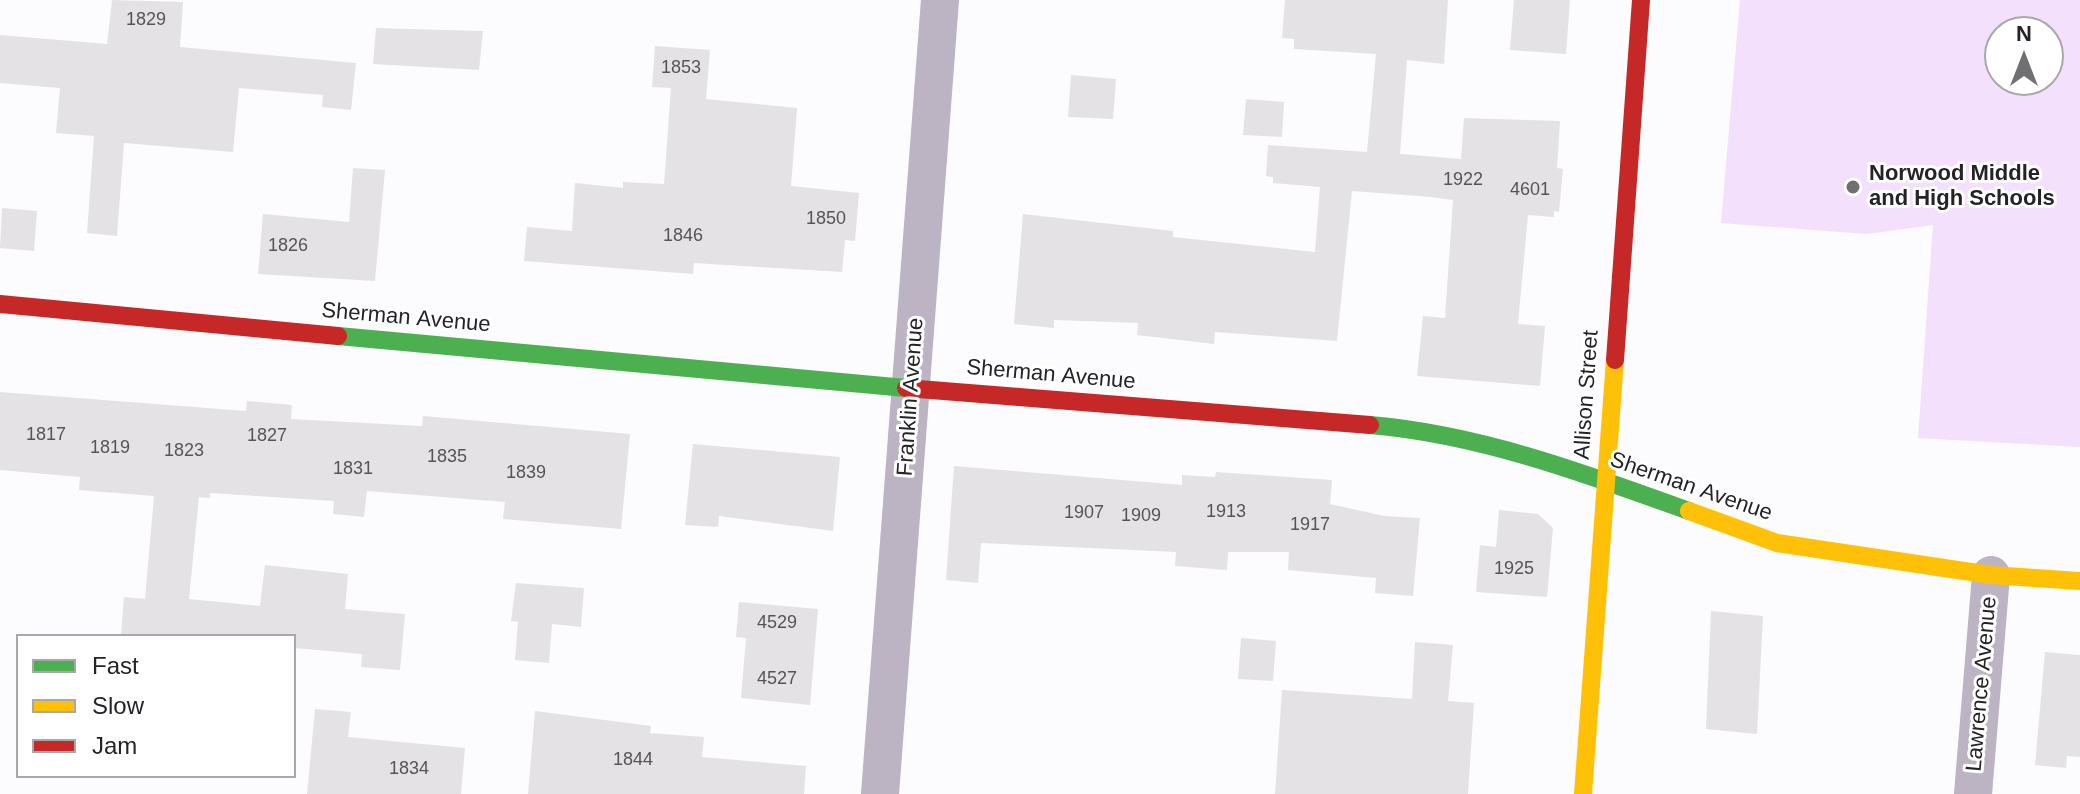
<!DOCTYPE html>
<html>
<head>
<meta charset="utf-8">
<style>
	body { margin:0 }
	#map { position:relative; width:2080px; height:794px; overflow:hidden; background:#fcfbfd; font-family:Arial,sans-serif }
	canvas { display:block }
	.legend { position:absolute; left:16px; top:634px; width:280px; height:144px; box-sizing:border-box; background:#fff; border:2px solid #a8a7a9; margin:0; padding:10px 14px; list-style:none; font-size:24px; color:#252327 }
	.legend li { display:flex; align-items:center; gap:16px; height:40px }
	.legend b { width:40px; border:2px solid #a8a7a9 }
	.north { position:absolute; left:1984px; top:16px; width:80px; height:80px; box-sizing:border-box; background:#fff; border:2px solid #a8a7a9; border-radius:50%; rotate:0deg; font-size:22px; font-weight:700; line-height:32px; text-align:center; color:#252327 }
	.north::after { content:''; display:block; margin:auto; width:28px; height:36px; background:#706f72; clip-path:polygon(50% 0,100% 100%,50% 72%,0 100%) }
</style>
</head>
<body>
<div id="map">
<canvas width="2080" height="794"></canvas>
<ul class="legend">
<li><b style="height:10px;background:#4caf50"></b>Fast</li>
<li><b style="height:10px;background:#ffc107"></b>Slow</li>
<li><b style="height:10px;background:#c62828"></b>Jam</li>
</ul>
<div class="north">N</div>
</div>
<script>
const ctx = document.querySelector('canvas').getContext('2d');
ctx.lineJoin = 'round';
function fill(path, color) { ctx.fillStyle = color; ctx.fill(path, 'evenodd'); }
function trace(path, color, width, dash) { ctx.strokeStyle = color; ctx.lineWidth = width; ctx.lineCap = dash ? 'butt' : 'round'; ctx.setLineDash(dash || []); ctx.stroke(path); }
function drawText(font, color, halo, rows, align = 'center') {
  ctx.font = font + ' Arial,sans-serif'; ctx.lineWidth = 6; ctx.setLineDash([]); ctx.textBaseline = 'middle'; ctx.strokeStyle = halo; ctx.fillStyle = color; for (const [text, x, y, turn = 0] of rows) {
    ctx.save(); ctx.translate(x, y); ctx.rotate((+turn || 0) * Math.PI / 180); ctx.textAlign = isNaN(turn) ? turn : align; if (halo) ctx.strokeText(text, 0, 0); ctx.fillText(text, 0, 0); ctx.restore();
  }
}
fill(new Path2D(`
	M1740 0H2080V447L1918 438 1933 225 1867 234 1721 223ZM2000 32H2048V80H2000Z`), '#f2e0fd');
fill(new Path2D(`
	M112 0 183 2 180 47 356 63 351 110 322 107 323 95 239 88 233 152 124 143 117 236 87 233 94 136 56 133 60 88 0 83V35L107 44Z
	M1285 0H1448L1444 64 1407 60 1400 154 1461 159 1464 118 1560 121 1557 168 1563 169 1559 212 1554 211V217L1528 215 1518 324 1545 326 1540 386 1417 376 1423 316 1445 318 1453 200 1431 197 1352 191 1337 341 1215 332 1214 344 1137 335 1138 323 1054 320V328L1014 324 1023 214 1173 231V237L1315 252 1320 187 1273 183V177L1266 176 1268 145 1367 152 1376 54 1294 49V39L1282 38Z
	M1514 0H1570L1566 54 1510 50Z
	M376 28 483 31 479 70 373 64Z
	M655 46 710 50 706 99 797 108 791 186 859 193 855 241 845 240 842 272 694 263 693 274 524 261 527 227 572 231 575 183 623 188V182L664 184 671 88 652 87Z
	M1071 75 1116 79 1113 119 1068 117Z
	M1246 99 1284 102 1282 137 1243 135Z
	M353 168 385 170 375 281 258 274 263 214 349 222Z
	M2 208 37 211 34 251 0 248Z
	M0 392 246 411 247 401 292 405 291 419 422 426 423 416 630 434 621 529 503 519 505 502 367 491 364 517 333 514 334 501 210 493V498L199 497 189 599 260 606 265 565 348 574 345 609 405 614 400 670 361 667 362 654 294 648V636L121 634 124 597 145 599 154 496 79 490 80 477 0 470Z
	M693 444 840 457 833 531 719 516 718 527 685 525Z
	M954 466 1182 485V475L1215 477 1216 472 1332 480 1330 504 1384 516 1420 518 1413 596 1375 593 1376 578 1288 570 1289 552H1228L1227 570 1175 566 1176 552 981 543 978 583 946 580Z
	M1499 510 1538 514 1553 528 1547 597 1476 592 1480 545 1496 547Z
	M516 583 584 588 581 627 552 624 549 663 515 660 518 622 511 621Z
	M739 602 818 609 810 705 741 698 746 638 736 637Z
	M1711 611 1763 616 1757 734 1706 729Z
	M1241 638 1276 641 1273 681 1238 679Z
	M1415 642 1453 645 1448 701 1474 703 1468 794H1275L1282 690 1412 699Z
	M2045 652 2080 655V757L2067 756 2066 768 2035 765Z
	M315 709 351 712 348 737 465 748 461 794H307Z
	M535 711 651 726 650 733 704 737 702 757 806 766 804 794H528Z`), '#e4e2e5');
trace(new Path2D(`
	M880 794 940 0
	M1973 794 1991 575`), '#bcb4c2', 38);
trace(new Path2D(`
	M338 336 906 388
	M1370 425C1479 434 1587 474 1689 511`), '#4caf50', 18);
trace(new Path2D(`
	M1689 511 1777 543 1991 575 2080 581
	M1583 794 1615 360`), '#ffc107', 18);
trace(new Path2D(`
	M0 304 338 336
	M1615 360 1641 0
	M906 388 1370 425`), '#c62828', 18);
for (const [x, y, r, color] of [
	[1853,187,8,"#706f72"]
]) { const dot = new Path2D(); dot.arc(x, y, r, 0, 2 * Math.PI); ctx.fillStyle = color; ctx.fill(dot); trace(dot, '#fff', 3); }
drawText('18px', '#565458', null, [
	["1829",146,20],
	["1853",681,68],
	["1922",1463,180],
	["4601",1530,190],
	["1850",826,219],
	["1846",683,236],
	["1826",288,246],
	["1817",46,435],
	["1827",267,436],
	["1819",110,448],
	["1823",184,451],
	["1835",447,457],
	["1831",353,469],
	["1839",526,473],
	["1913",1226,512],
	["1907",1084,513],
	["1909",1141,516],
	["1917",1310,525],
	["1925",1514,569],
	["4529",777,623],
	["4527",777,679],
	["1844",633,760],
	["1834",409,769]
]);
drawText('bold 22px', '#252327', '#fff', [
	["Norwood Middle",1869,174],
	["and High Schools",1869,199]
], 'left');
drawText('22px', '#252327', '#fff', [
	["Sherman Avenue",406,318,5],
	["Sherman Avenue",1051,375,5],
	["Allison Street",1587,395,-86],
	["Franklin Avenue",911,397,-86],
	["Sherman Avenue",1691,487,19],
	["Lawrence Avenue",1982,684,-85]
]);
</script>
</body>
</html>
